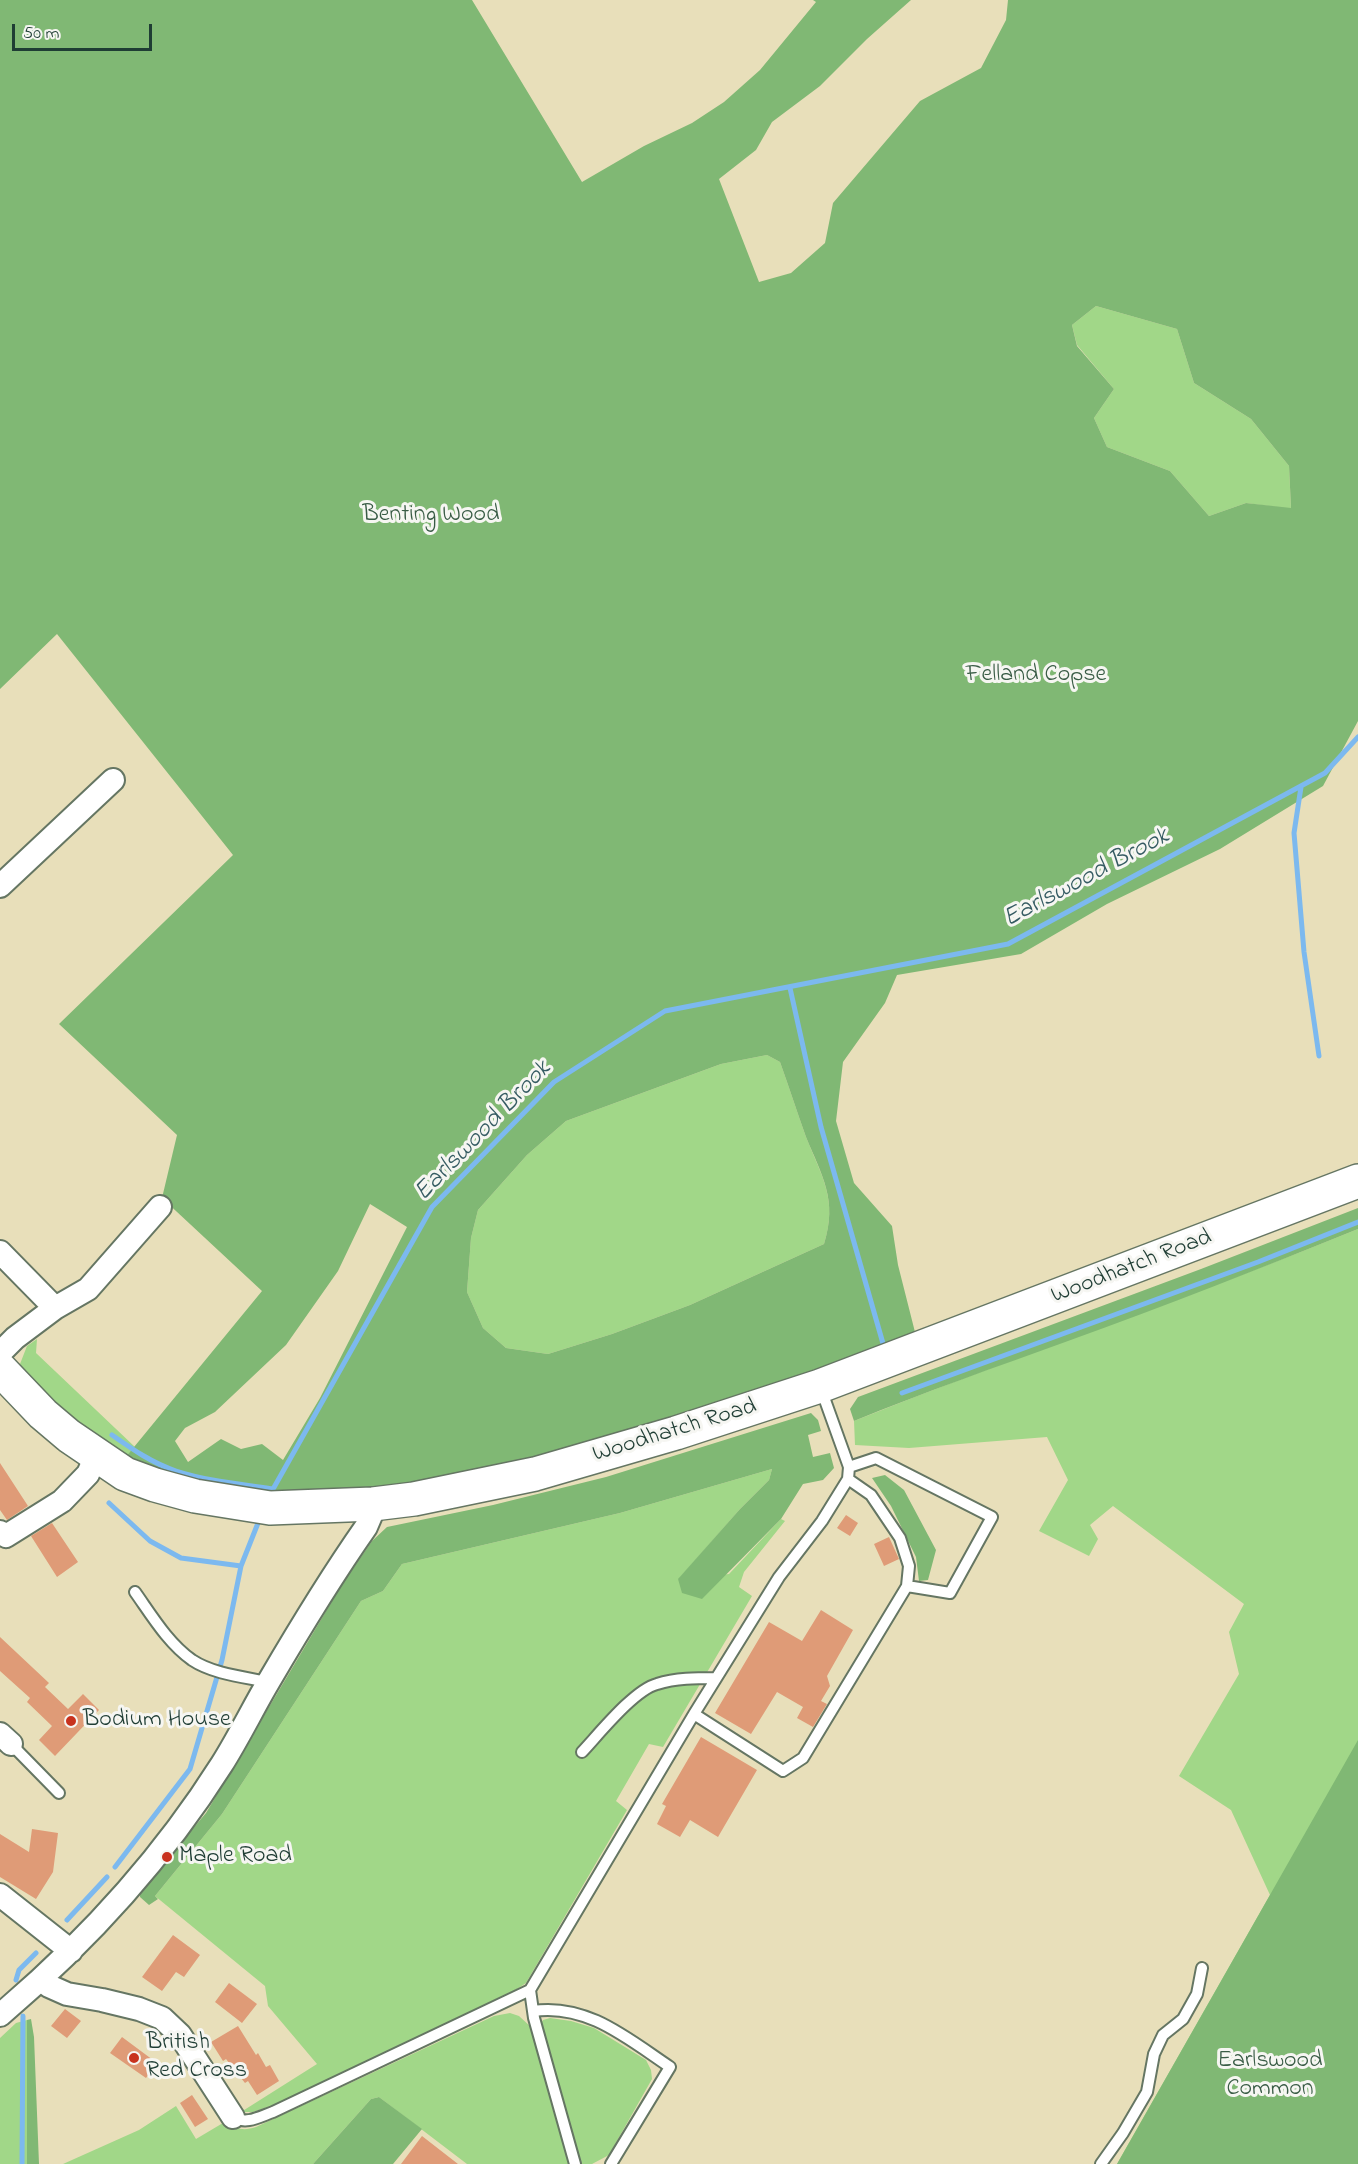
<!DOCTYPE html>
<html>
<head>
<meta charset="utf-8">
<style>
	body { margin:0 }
	#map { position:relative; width:1358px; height:2164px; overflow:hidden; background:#e8dfba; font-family:"Indie Flower",sans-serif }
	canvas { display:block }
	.scale { position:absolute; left:12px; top:24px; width:140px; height:27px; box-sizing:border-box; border:3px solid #1f3d34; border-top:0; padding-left:8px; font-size:18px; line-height:21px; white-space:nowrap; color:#1f3d34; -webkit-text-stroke:4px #f6f6f2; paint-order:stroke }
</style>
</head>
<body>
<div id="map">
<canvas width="1358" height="2164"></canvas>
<div class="scale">50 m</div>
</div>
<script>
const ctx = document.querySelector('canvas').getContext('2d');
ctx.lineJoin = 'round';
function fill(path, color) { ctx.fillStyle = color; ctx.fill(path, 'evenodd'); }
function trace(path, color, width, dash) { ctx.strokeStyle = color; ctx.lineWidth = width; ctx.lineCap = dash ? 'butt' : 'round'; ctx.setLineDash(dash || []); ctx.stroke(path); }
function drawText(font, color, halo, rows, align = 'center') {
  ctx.font = font + ' "Indie Flower",sans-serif'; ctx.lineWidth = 6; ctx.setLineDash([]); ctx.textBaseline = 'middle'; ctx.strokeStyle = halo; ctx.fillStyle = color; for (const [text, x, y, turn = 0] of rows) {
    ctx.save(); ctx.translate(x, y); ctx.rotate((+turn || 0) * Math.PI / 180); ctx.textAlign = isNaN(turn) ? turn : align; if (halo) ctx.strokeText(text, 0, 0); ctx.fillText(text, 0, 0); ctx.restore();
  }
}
fill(new Path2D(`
	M1096 306 1177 329 1194 383 1251 419 1289 466 1291 509 1246 503 1209 516 1170 471 1107 447 1094 418 1114 389 1077 345 1072 325Z
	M767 1055 780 1062C789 1087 797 1112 806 1137 822 1177 838 1200 824 1244L690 1305 612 1334 548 1354 506 1348 483 1328 467 1292 471 1238 478 1210 527 1155 566 1121 721 1064Z
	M1358 1229V2164H1117L1270 1895 1231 1810 1179 1776 1239 1674 1229 1632 1244 1604 1113 1506 1090 1525 1098 1539 1089 1556 1039 1531 1068 1480 1047 1437 909 1448 855 1445 854 1421C1021 1354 1192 1297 1358 1229Z
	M37 1339 36 1353 135 1447 125 1458 105 1445 30 1381 20 1364 27 1346Z
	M772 1469 769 1480 740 1509 678 1580 729 1574 781 1519 785 1521 744 1572 739 1587 752 1596 663 1747 649 1744 616 1801 627 1810 526 1983 517 1989 279 2103 253 2112H241L317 2064 268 2006 265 1986 155 1896 222 1814 361 1601 383 1591 402 1564 620 1513Z
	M510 2013 519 2016 531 2027 569 2164H467L379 2097 371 2099 313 2164H63L139 2130 176 2106 196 2139 228 2120C237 2130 243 2131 256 2127L494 2016Z
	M550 2018 571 2021 594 2028 646 2060 651 2070 652 2079 609 2155 592 2164H579L540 2025 543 2020Z
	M27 2020V2164H0V2038L16 2023Z`), '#a1d788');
fill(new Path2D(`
	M0 0H472L582 182 644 146 692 123 724 102 760 70 816 2 813 0H911L867 39 820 86 772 122 756 150 719 179 759 282 791 273 825 243 833 203 920 101 981 68 1006 20 1008 0H1358V721L1323 786 1220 849 1107 904 1021 954 897 975 885 1003 843 1062 836 1121 854 1183 892 1226 898 1265 917 1340 481 1479 360 1497 232 1492 125 1458 262 1291 162 1198 177 1135 59 1024 233 855 57 634 0 689ZM1096 306 1177 329 1194 383 1251 419 1289 466 1291 508 1246 503 1209 516 1170 471 1107 447 1094 418 1114 389 1077 346 1072 325ZM767 1055 780 1062C789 1087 797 1112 806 1137 822 1176 838 1200 824 1244L690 1305 612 1334 548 1354 506 1348 483 1328 467 1292 471 1238 478 1210 527 1155 566 1121 721 1064ZM370 1204 407 1227 320 1398 283 1460 262 1444 241 1449 221 1439 188 1462 175 1441 185 1428 215 1412 286 1345 338 1271Z
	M1358 1208V1229C1262 1268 1165 1306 1068 1341 996 1367 925 1392 854 1421L850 1409 858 1397 1201 1269Z
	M811 1413 818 1420 821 1431 808 1435 813 1457 830 1453 834 1468 823 1480 803 1484 781 1519 702 1599 682 1593 678 1579 740 1509 769 1480 772 1469 620 1513 402 1564 383 1591 361 1601 222 1814 155 1896 158 1899 149 1905 140 1897V1891L206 1813 341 1586 372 1541 387 1527 493 1505 606 1477Z
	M885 1475 904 1490 936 1550 928 1580 919 1581 916 1557 891 1506 872 1478Z
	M1358 1740V2164H1117Z
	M31 2019 34 2037 39 2164H27V2020Z
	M379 2097 422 2129 393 2164H313L371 2099Z`), '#80b874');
trace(new Path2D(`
	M1301 787 1294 833 1304 952 1319 1056
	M790 988 821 1127 884 1347
	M902 1393 1258 1262 1358 1222
	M112 1435C132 1449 152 1463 176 1471 207 1481 240 1484 272 1489
	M268 1498 432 1207 554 1082 665 1011 1008 944 1325 773 1358 737
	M109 1503 150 1541 181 1558 241 1566
	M115 1867 190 1769 222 1660 241 1566 260 1518
	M67 1920 107 1877
	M16 1980 19 1970 36 1953
	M22 2164 23 2016`), '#7cb9ef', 5);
fill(new Path2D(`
	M0 1463 28 1506 7 1520 0 1510Z
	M846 1515 858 1523 850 1536 837 1528Z
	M52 1523 78 1562 57 1577 31 1536Z
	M889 1537 899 1559 884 1566 874 1544Z
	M821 1610 853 1630 827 1676 830 1686 821 1701 827 1704 813 1727 797 1718 803 1707 777 1692 751 1734 715 1713 769 1622 802 1641Z
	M0 1637 49 1683 45 1687 68 1709 83 1694 99 1710 55 1756 39 1740 52 1726 27 1702 30 1698 0 1671Z
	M701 1737 757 1770 718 1837 690 1820 680 1837 657 1824 666 1806 662 1804Z
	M32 1829 58 1833 53 1872 36 1899 0 1877V1834L29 1852Z
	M173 1935 200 1955 184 1977 176 1972 162 1991 142 1977Z
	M229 1983 257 2004 242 2023 215 2002Z
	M65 2009 81 2021 67 2038 51 2026Z
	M238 2026 256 2055 258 2053 266 2067 270 2065 279 2081 257 2095 248 2081 245 2083 226 2059 223 2061 211 2042Z
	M122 2037 157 2063 146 2078 110 2053Z
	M192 2095 208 2119 195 2127 180 2103Z
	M422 2136 458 2164H401Z`), '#df9b77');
const service = new Path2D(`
	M849 1467 876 1458 992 1517 950 1593 907 1586
	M135 1592C152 1616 168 1643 192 1660 213 1674 244 1677 268 1682
	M694 1714 783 1771 803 1758 907 1586 909 1566 900 1538 871 1495 848 1479
	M11 1744 59 1793
	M582 1752C599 1734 634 1690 657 1684 676 1678 696 1678 716 1678
	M533 2011C587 2003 628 2039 670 2067L611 2164
	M233 2117C246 2125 259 2117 273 2112L530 1990
	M575 2164 534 2018 530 1990 694 1714 779 1577 822 1521 848 1479 849 1467 821 1389
	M1101 2164 1123 2133 1147 2092 1154 2054 1163 2035 1183 2019 1197 1994 1202 1968`);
const minor = new Path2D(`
	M0 886 113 780
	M0 1252 55 1308
	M0 1353 15 1338 55 1308 88 1289 160 1207
	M0 1532 6 1536 62 1501 88 1474 96 1456
	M0 1734 11 1744
	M0 1895 71 1951
	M41 1980 49 1986 67 1994 102 2000 139 2009 162 2018 180 2035 233 2117
	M0 2015C85 1943 162 1859 222 1764 239 1737 253 1708 269 1681 300 1628 331 1577 366 1527L372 1513 373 1504`);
const primary = new Path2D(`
	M0 1369 43 1414 69 1436 125 1474 155 1485 195 1496 270 1508 373 1504 414 1499 535 1474 676 1433 820 1386 1358 1181`);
trace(service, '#657663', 14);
trace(minor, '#657663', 26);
trace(primary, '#657663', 36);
trace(service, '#fff', 10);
trace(minor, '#fff', 22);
trace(primary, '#fff', 33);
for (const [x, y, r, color] of [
	[71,1721,6,"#c8321e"],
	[167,1857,6,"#c8321e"],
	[134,2058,6,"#c8321e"]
]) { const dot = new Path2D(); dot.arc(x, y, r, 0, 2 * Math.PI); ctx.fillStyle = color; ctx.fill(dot); trace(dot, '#f6f6f2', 2); }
drawText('24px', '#395c45', '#f6f6f2', [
	["Benting Wood",431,516],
	["Felland Copse",1036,676],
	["Earlswood",1270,2062],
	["Common",1270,2090]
]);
drawText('24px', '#1f3d34', '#f6f6f2', [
	["Woodhatch Road",1132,1268,-21],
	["Woodhatch Road",675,1432,-17]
]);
drawText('24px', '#1f3d34', '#f6f6f2', [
	["Bodium House",83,1721],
	["Maple Road",179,1857],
	["British",146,2044],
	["Red Cross",146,2072]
], 'left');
drawText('italic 26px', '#365c63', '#f6f6f2', [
	["Earlswood Brook",1087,879,-28],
	["Earlswood Brook",484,1132,-46]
]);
</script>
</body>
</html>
